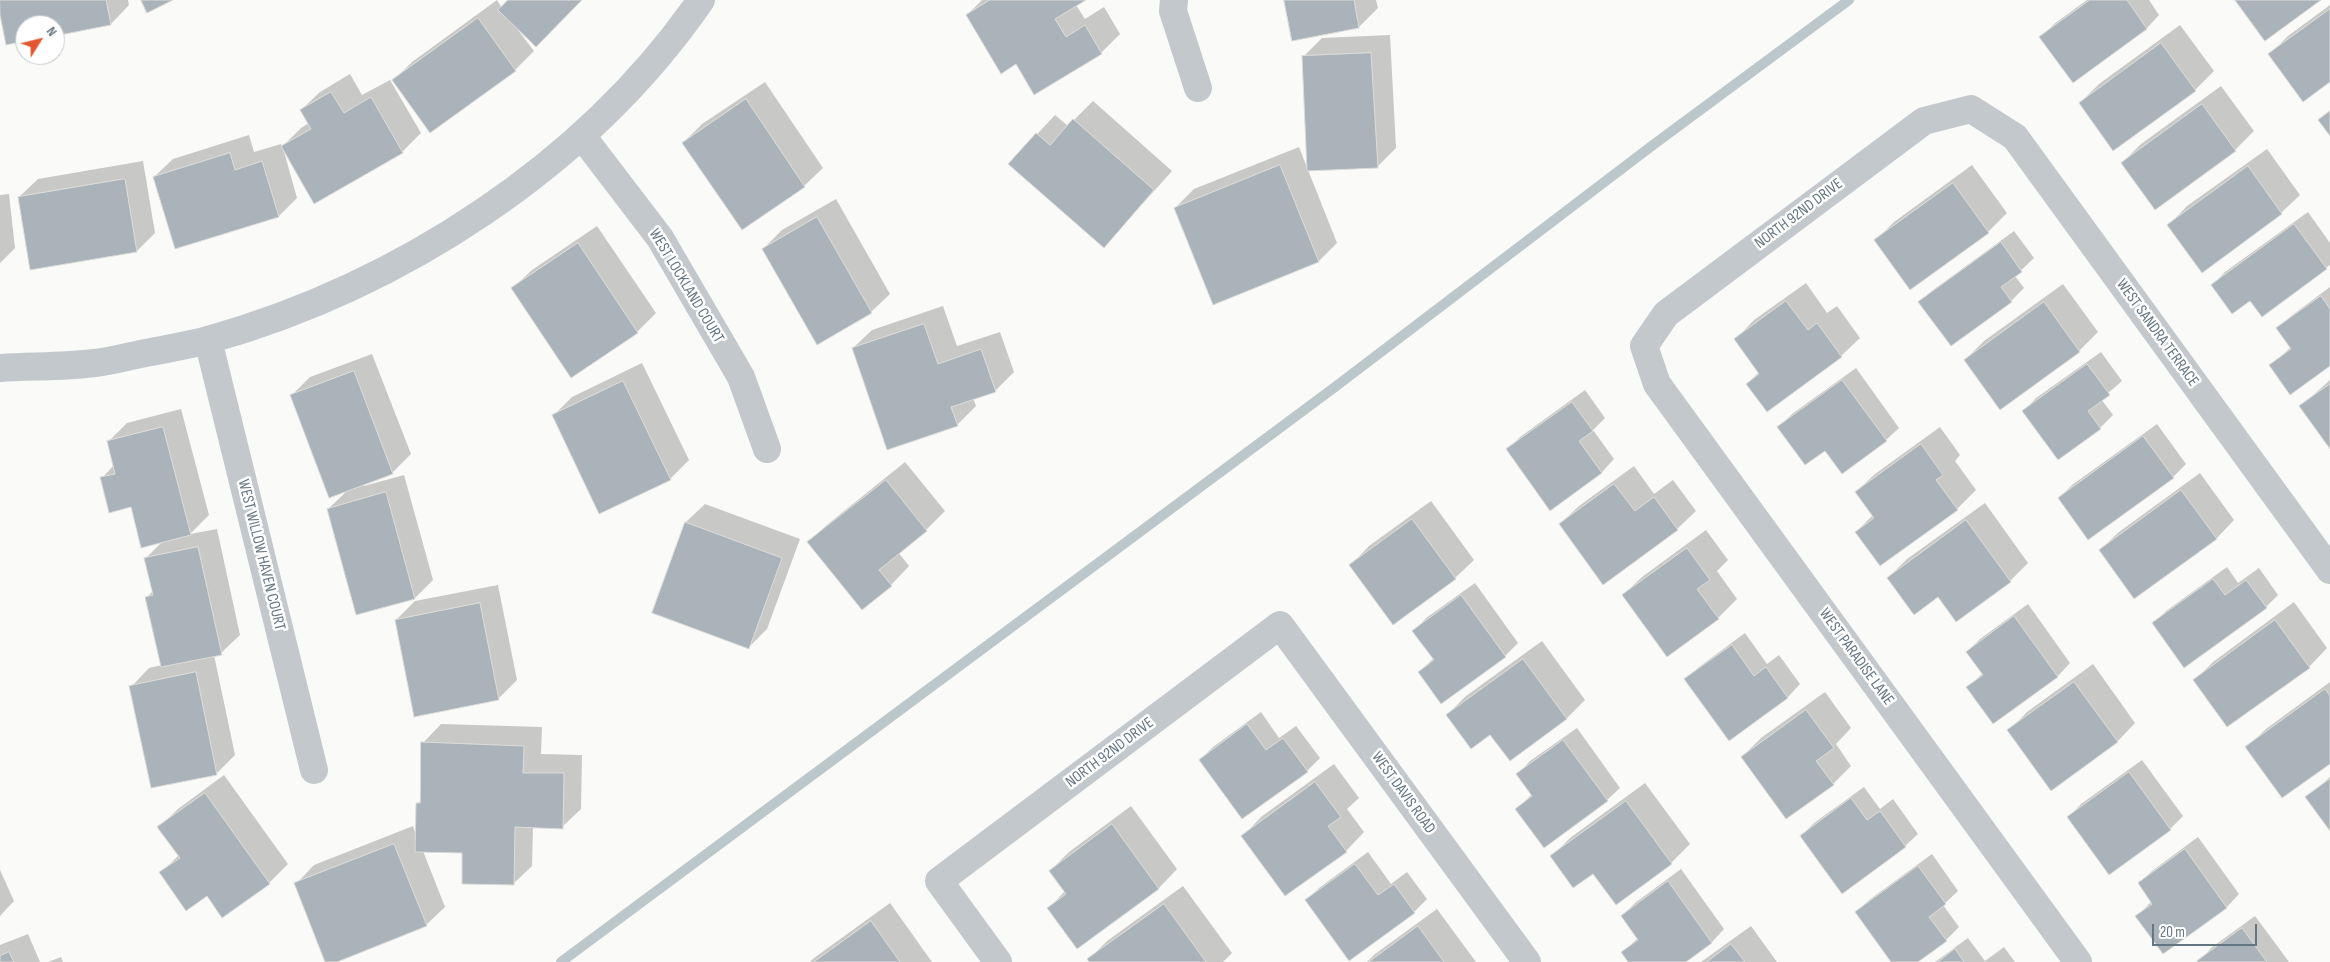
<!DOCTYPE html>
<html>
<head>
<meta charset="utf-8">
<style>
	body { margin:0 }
	#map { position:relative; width:2330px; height:962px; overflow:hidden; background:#fafaf8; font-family:"Sofia Sans Condensed",sans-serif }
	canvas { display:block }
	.north { position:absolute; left:15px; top:15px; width:50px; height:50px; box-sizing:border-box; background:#fff; border:1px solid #c1c8cd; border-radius:50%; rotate:54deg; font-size:14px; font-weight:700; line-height:20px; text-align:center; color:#657683 }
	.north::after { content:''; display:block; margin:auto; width:18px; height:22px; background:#e4572e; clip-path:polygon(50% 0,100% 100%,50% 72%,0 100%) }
	.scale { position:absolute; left:2152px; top:924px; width:105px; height:22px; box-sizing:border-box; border:2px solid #657683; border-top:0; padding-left:6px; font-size:15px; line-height:18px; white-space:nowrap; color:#657683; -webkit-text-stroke:4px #fff; paint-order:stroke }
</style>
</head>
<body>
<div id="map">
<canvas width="2330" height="962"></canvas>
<div class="north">N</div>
<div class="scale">20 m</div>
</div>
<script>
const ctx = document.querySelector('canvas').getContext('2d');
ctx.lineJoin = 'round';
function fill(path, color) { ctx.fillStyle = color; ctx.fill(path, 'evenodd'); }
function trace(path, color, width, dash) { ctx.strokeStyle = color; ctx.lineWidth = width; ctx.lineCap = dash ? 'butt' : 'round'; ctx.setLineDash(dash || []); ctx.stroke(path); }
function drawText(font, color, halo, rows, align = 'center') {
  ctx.font = font + ' "Sofia Sans Condensed",sans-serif'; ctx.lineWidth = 5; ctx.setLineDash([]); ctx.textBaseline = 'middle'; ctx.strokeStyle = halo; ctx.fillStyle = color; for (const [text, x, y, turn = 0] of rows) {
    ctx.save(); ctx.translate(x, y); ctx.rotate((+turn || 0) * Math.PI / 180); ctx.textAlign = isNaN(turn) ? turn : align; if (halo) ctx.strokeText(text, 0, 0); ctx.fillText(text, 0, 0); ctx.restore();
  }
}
fill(new Path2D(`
	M0 0H128L129 5 111 24 55 34V25H25V40L0 8Z
	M497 0 502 8 510 0H581L518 30 534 51 515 70 431 131 394 80 412 62Z
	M982 0H1084L1076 5 1085 19 1104 7 1120 34 1101 53 1016 63 967 15Z
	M1285 0H1376L1378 8 1359 27 1293 39Z
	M2087 0H2149L2159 15 2147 28 2073 81 2041 37 2054 24Z
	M2330 5V81L2270 54 2288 36Z
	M2180 25 2214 71 2195 90 2114 149 2080 103 2099 84Z
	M1390 35 1396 148 1377 167 1308 170 1337 243 1319 261 1175 208 1194 189 1299 147 1308 170 1303 57 1322 38Z
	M350 74 362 95 390 80 421 133 402 152 283 148 297 198 279 216 154 177 173 159 249 135 254 152 281 144 282 147 301 128 309 123 301 110 320 92Z
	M765 82 823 168 804 186 683 143 702 124Z
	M2221 86 2254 131 2235 150 2155 208 2122 163 2141 144Z
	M1093 101 1172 171 1104 247 1010 163 1055 115 1068 126Z
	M2267 149 2300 195 2281 213 2202 271 2169 225 2187 206Z
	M143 161 155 233 137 251 19 197 38 179Z
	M1972 165 2007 213 1988 232 1910 288 1875 241 1894 222Z
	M9 194 15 248 0 263V195Z
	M836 199 890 294 871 312 763 249 782 230Z
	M2308 212 2330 243V265L2326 268 2262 315 2250 299 2212 285 2225 272Z
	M597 226 656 313 637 332 513 288 532 270Z
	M2014 231 2034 258 2015 276 2024 288 2011 301 1951 345 1920 302 1933 290Z
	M1806 283 1827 313 1837 306 1860 338 1841 356 1747 384 1759 372 1736 339 1754 320Z
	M2063 284 2098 332 2079 351 2000 408 1965 360 1984 341Z
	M2330 287V364L2271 365 2291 347 2278 329 2291 316Z
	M943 306 957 346 1000 332 1014 372 995 391 973 398 976 406 957 425 853 348 872 330Z
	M2101 352 2122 381 2101 399 2113 415 2100 428 2024 411 2036 398Z
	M372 354 411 454 392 473 363 484 364 486 404 475 433 580 415 598 328 509 348 490 291 396 310 377Z
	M642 363 689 460 670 479 553 416 572 397Z
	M1856 368 1899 428 1886 440 1825 449 1779 427 1792 414Z
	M2330 380V447L2301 406Z
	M1585 390 1605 418 1593 430 1614 459 1602 472 1551 509 1508 450 1520 437Z
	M181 409 209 515 190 534 217 529 240 635 221 653 214 655 235 755 217 773 131 687 149 668 162 665 147 597 153 591 146 558 163 541 132 506 102 478 114 465 108 442 127 423Z
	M2157 424 2186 464 2173 477 2059 498 2072 485Z
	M1940 427 1960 455 1955 461 1976 490 1957 509 1856 532 1873 515 1856 492 1875 474Z
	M905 462 945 511 926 530 898 552 909 566 891 585 809 542 828 524Z
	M1634 466 1654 494 1673 480 1696 511 1677 529 1560 524 1579 506Z
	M2200 473 2234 520 2216 539 2100 550 2119 532Z
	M1431 501 1474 560 1455 578 1393 624 1351 565 1369 546Z
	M1985 503 2028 563 2010 581 1888 578 1907 559Z
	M705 504 800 539 767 629 749 647 654 612 686 522Z
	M1706 530 1728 560 1717 571 1737 599 1718 618 1667 655 1623 595 1642 577Z
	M2227 567 2238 583 2259 568 2278 595 2266 607 2153 624 2166 611Z
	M1475 583 1518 643 1505 656 1441 702 1419 672 1434 658 1414 631 1426 618Z
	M498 585 517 680 498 699 396 620 415 601Z
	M2294 602 2327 648 2309 667 2195 680 2213 662Z
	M2028 604 2070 663 2058 676 1993 722 1968 687 1983 673 1967 652 1980 639Z
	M1745 633 1767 664 1779 655 1800 684 1788 697 1730 739 1686 680 1699 667Z
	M1542 641 1585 700 1566 719 1491 733 1447 715 1466 696Z
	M2093 664 2135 723 2117 742 2009 731 2027 712Z
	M2330 682V762L2247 747 2266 729Z
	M1825 692 1851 728 1836 744 1851 766 1833 784 1742 757 1761 738Z
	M1261 712 1279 738 1296 726 1320 758 1307 771 1200 760 1213 747Z
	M441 724 542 727 541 754 582 755 581 809 562 827H533L532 866 513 884 464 852 423 851 445 907 426 925 333 962H326L296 884 314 865 413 826 416 835 417 804 422 799 423 743Z
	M1577 728 1620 788 1607 800 1517 809 1532 794 1518 774 1530 761Z
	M2142 760 2183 816 2170 829 2069 817 2081 804Z
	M1334 764 1359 798 1347 809 1364 832 1346 851 1243 836 1261 817Z
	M224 775 288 864 269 883 207 895 161 873 179 855 159 827 178 809Z
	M2330 777V829L2307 797Z
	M1645 783 1690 844 1671 863 1593 872 1552 856 1570 838Z
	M1864 787 1880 809 1893 799 1918 834 1905 846 1801 836 1814 823Z
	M1131 806 1177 869 1159 888 1077 947 1049 908 1065 891 1050 871 1069 852Z
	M2198 837 2239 894 2227 907 2163 953 2137 916 2152 901 2139 883 2152 871Z
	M1368 852 1391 884 1407 872 1427 899 1414 912 1306 901 1319 888Z
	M1932 854 1958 891 1943 905 1959 927 1946 940 1916 962H1893L1857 912 1869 900Z
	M1681 869 1724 929 1712 942 1684 962H1630L1623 952 1638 938 1622 916 1635 903Z
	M0 870 14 901 0 916Z
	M1183 886 1232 953 1223 962H1091L1089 959 1107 941Z
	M890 903 932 962H810L814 958Z
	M1437 909 1476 962H1367L1375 954Z
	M2255 916 2289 962H2199L2211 948Z
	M1751 926 1777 962H1701Z
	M28 934 40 962H0V945Z
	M1968 938 1985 961 2004 947 2015 962H1935Z
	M61 957 63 962H48Z`), '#0003');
trace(new Path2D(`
	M561 962 1335 387 1653 145 1849 0`), '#bbc7cb', 10);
const building = new Path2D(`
	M0 0H106L111 25 55 36V25H25V41L6 45 0 15Z
	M141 0H173L147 13Z
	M508 0H582L536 47 498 10Z
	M990 0H1086L1055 19 1066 37 1085 25 1102 54 1034 95 1016 64 1001 74 966 15Z
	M1284 0H1354L1359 28 1292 41Z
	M2090 0H2127L2147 29 2073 83 2039 37Z
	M2235 0H2321L2265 41Z
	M2330 9V82L2303 102 2268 54Z
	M478 18 516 71 430 133 392 80Z
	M2161 43 2196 91 2113 151 2079 103Z
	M1371 53 1378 168 1307 171 1302 56Z
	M331 92 344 113 371 97 403 153 314 204 281 146 311 129 300 110Z
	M746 99 805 187 742 230 682 143Z
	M2202 104 2236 151 2155 210 2121 163Z
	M2330 111V136L2318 120Z
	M1073 119 1154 190 1104 248 1008 164 1036 133 1050 145Z
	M230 153 235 170 262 161 279 217 175 249 153 177Z
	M1280 165 1319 262 1213 305 1174 208Z
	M2248 166 2282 214 2202 273 2167 225Z
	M125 179 137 252 30 270 18 197Z
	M1953 183 1989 233 1910 290 1874 240Z
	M817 217 872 313 817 345 762 249Z
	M2294 224 2327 269 2262 317 2250 301 2232 314 2211 285Z
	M2001 242 2022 272 2001 287 2012 302 1951 346 1918 302Z
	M578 243 638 333 571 378 511 288Z
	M2321 296 2330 309V366L2290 395 2269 365 2291 349 2276 328Z
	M1786 301 1808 330 1817 323 1842 357 1767 412 1746 384 1759 374 1734 339Z
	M2044 302 2080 352 2000 410 1964 360Z
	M924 324 938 364 981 349 996 392 951 407 958 426 887 450 852 348Z
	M2087 364 2110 395 2088 411 2101 429 2058 460 2022 411Z
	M354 371 393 474 329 498 290 395Z
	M1842 380 1887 441 1842 474 1825 451 1805 465 1777 427Z
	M623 381 671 480 599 514 552 415Z
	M2330 384V449L2299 406Z
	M1572 402 1593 431 1579 441 1602 473 1550 511 1506 449Z
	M163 427 191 535 141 548 131 507 109 513 100 477 115 474 107 441Z
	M2143 436 2174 478 2088 540 2058 498Z
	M1921 444 1943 475 1936 480 1958 510 1880 566 1855 532 1874 518 1855 492Z
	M886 480 927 531 879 570 892 586 862 610 807 542Z
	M1614 484 1635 511 1654 497 1678 530 1603 585 1559 524Z
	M2181 490 2217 539 2134 599 2099 550Z
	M386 492 415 599 356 615 327 509Z
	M1412 519 1456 579 1393 625 1349 565Z
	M1966 520 2011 582 1956 622 1938 597 1914 615 1887 578Z
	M685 522 782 558 749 649 652 613Z
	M198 547 222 655 161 667 145 597 153 595 144 558Z
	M1687 548 1710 580 1697 589 1719 619 1667 657 1622 595Z
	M2213 579 2225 595 2246 580 2267 608 2184 668 2152 623Z
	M1461 595 1506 657 1441 704 1418 672 1434 660 1412 631Z
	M480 603 499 700 414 717 395 620Z
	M2014 616 2058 677 1993 724 1966 687 1983 675 1966 652Z
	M2275 620 2310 668 2227 727 2193 680Z
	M1732 645 1754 676 1766 667 1788 698 1729 741 1684 679Z
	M1523 659 1567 719 1510 761 1490 735 1471 749 1446 715Z
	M196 672 217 775 151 788 129 686Z
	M2074 682 2118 742 2051 791 2007 730Z
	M2325 689 2330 696V764L2282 798 2245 747Z
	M1806 710 1834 748 1816 761 1834 785 1786 819 1741 757Z
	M1247 724 1266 750 1283 738 1308 772 1242 819 1199 760Z
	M1563 740 1608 801 1544 848 1515 809 1532 796 1516 774Z
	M421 742 524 746 523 773H564L563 829 515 827 514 885 462 884V853L415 852 416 803H420Z
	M2129 772 2171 830 2109 875 2067 817Z
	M2330 779V831L2305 797Z
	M1315 782 1341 817 1328 826 1347 852 1285 896 1241 836Z
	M205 793 270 884 222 918 207 896 186 911 159 872 180 858 157 827Z
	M1851 798 1867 820 1880 811 1906 847 1842 894 1800 836Z
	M1626 801 1672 864 1616 905 1593 874 1573 888 1550 856Z
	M1112 824 1159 889 1077 949 1047 908 1066 894 1049 871Z
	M394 844 427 926 337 962H325L294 883Z
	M2185 849 2227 908 2163 954 2135 916 2152 904 2138 883Z
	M1355 864 1378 895 1394 884 1415 913 1349 961 1305 900Z
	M1918 866 1946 904 1929 917 1947 941 1918 962H1891L1855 912Z
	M1668 881 1712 943 1686 962H1628L1621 952 1638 940 1621 916Z
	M1164 904 1206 962H1089L1087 959Z
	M871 921 900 962H814Z
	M1418 926 1444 962H1369Z
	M2242 928 2267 962H2198L2197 961Z
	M1731 944 1745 962H1707Z
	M1955 949 1964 962H1938Z
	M9 952 14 962H0V956Z`);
fill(building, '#aab3b9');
trace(building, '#dcdcda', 1);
trace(new Path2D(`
	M1174 0 1173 11 1198 88
	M582 136 660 238 741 377 767 449
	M208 340 314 770
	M998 962 939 881 1280 625 1527 962
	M2078 962 1657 384 1644 346 1666 314 1924 121 1971 109 2015 137 2330 570`), '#c3c8cc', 28);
trace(new Path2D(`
	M0 368C31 366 64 367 95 363 114 361 133 355 151 352 170 348 190 345 208 340 400 286 587 165 701 0`), '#c3c8cc', 28);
drawText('16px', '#657683', '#fff', [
	["NORTH 92ND DRIVE",1799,214,-37],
	["WEST LOCKLAND COURT",686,286,59],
	["WEST SANDRA TERRACE",2157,333,54],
	["WEST WILLOW HAVEN COURT",261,555,76],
	["WEST PARADISE LANE",1856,657,54],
	["NORTH 92ND DRIVE",1110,753,-37],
	["WEST DAVIS ROAD",1403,793,54]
]);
</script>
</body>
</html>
